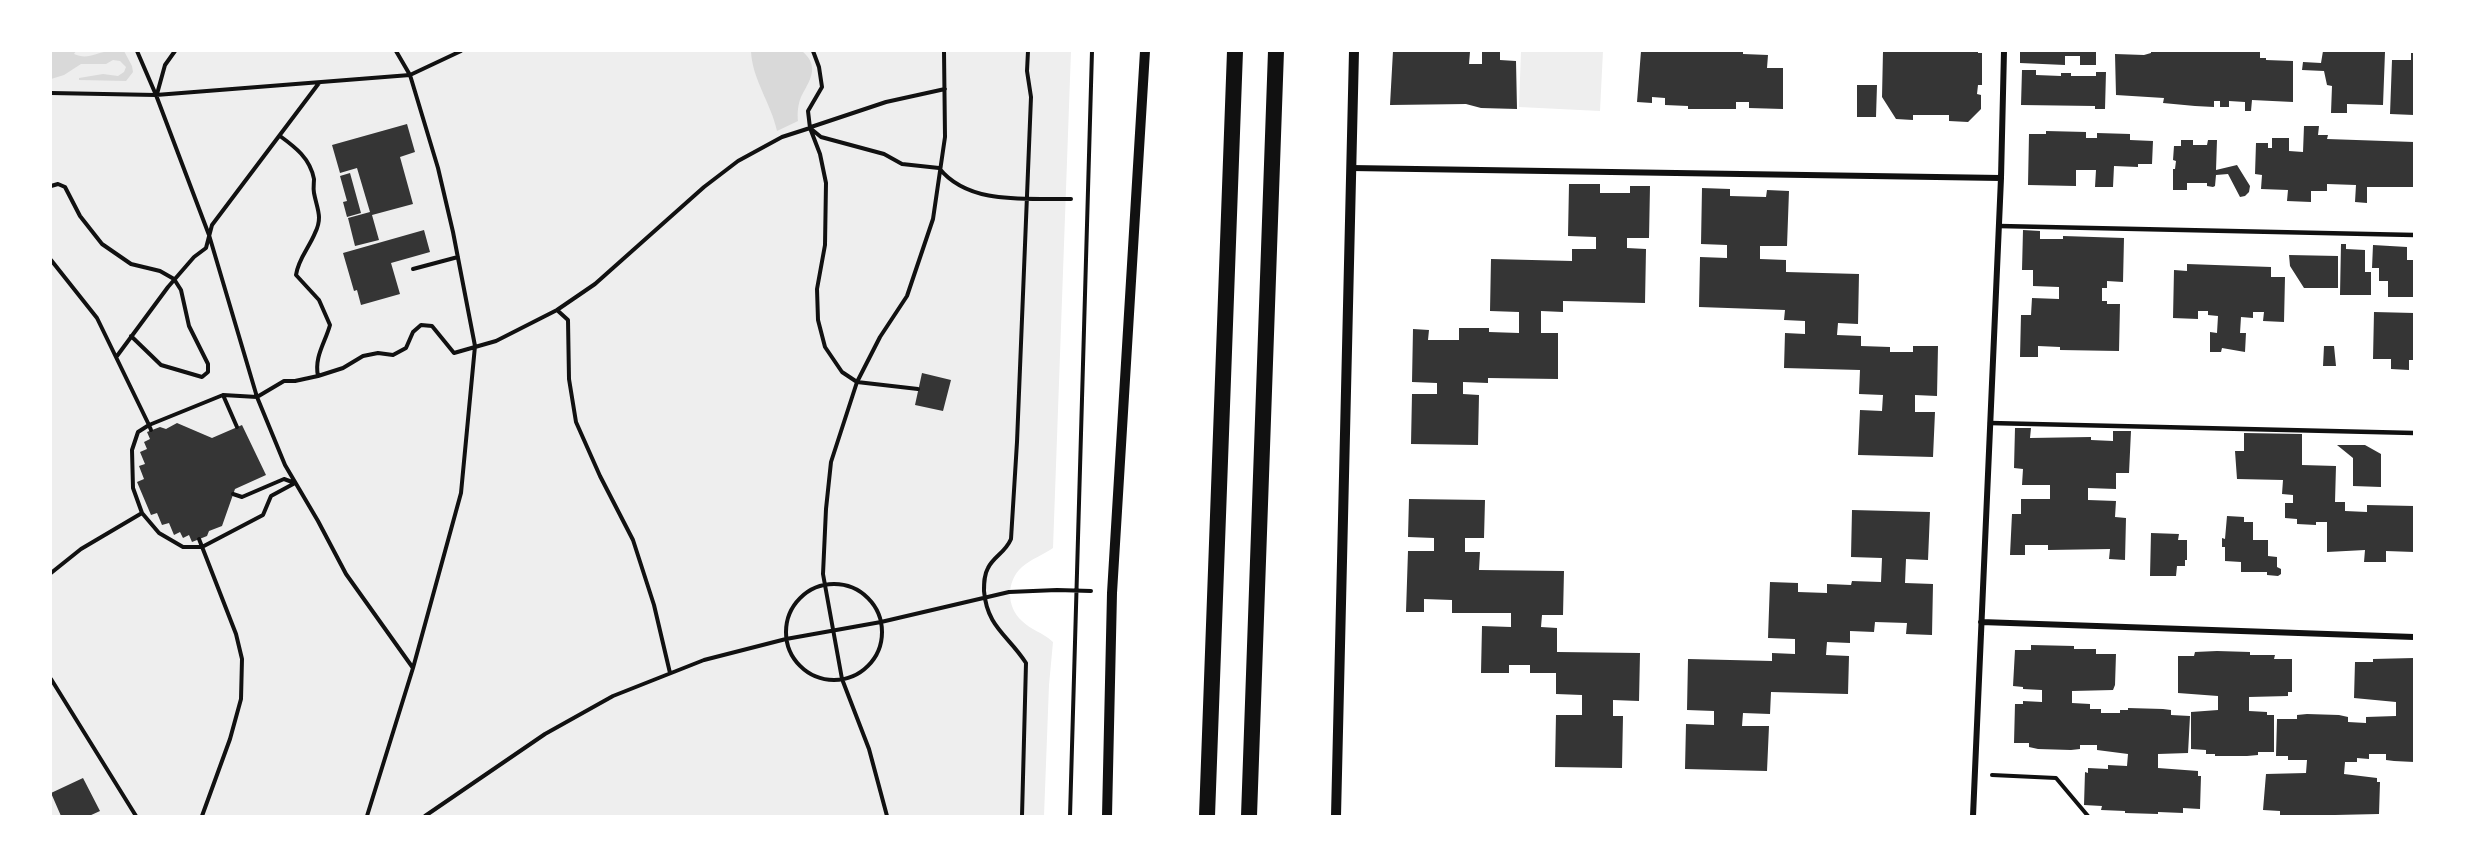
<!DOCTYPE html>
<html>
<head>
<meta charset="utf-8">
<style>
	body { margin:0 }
	#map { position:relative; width:2465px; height:867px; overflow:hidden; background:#fff; font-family:Lato,sans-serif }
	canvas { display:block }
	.frame { position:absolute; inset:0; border:52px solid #fff; pointer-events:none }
</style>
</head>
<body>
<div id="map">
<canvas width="2465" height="867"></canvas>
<div class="frame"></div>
</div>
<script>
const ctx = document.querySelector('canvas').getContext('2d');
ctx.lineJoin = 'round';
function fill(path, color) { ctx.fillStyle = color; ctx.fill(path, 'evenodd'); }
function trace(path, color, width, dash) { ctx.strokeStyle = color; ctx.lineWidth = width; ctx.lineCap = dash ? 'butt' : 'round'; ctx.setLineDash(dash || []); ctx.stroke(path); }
fill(new Path2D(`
	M51 51H1071L1053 548C1043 555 1031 559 1022 567 1006 581 1006 607 1022 621 1031 630 1042 632 1053 642L1049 685 1044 816H51Z
	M1521 51H1603L1600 111 1519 107Z`), '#eee');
fill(new Path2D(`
	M51 51H76L74 54C87 60 96 53 108 51 113 50 119 51 124 51L132 66 133 72 126 81 79 80V78L103 74 118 76 124 72 126 67 120 61 113 60 106 64H81L64 75 51 79Z
	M751 51H802C821 67 809 81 801 97 798 104 797 114 798 121L777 131C771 103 752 79 751 51Z`), '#d9d9d9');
fill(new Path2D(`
	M1393 51 1470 52 1469 64H1482V51H1500V60L1516 61 1517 109 1481 108 1466 104 1390 105Z
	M1641 51H1743V54L1768 55 1767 68H1783V109L1749 108V102H1736V109H1688V106L1665 105V98L1652 97V103L1637 102Z
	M1883 51H1978V53H1982V85H1978L1977 94 1981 95V109L1968 122 1949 121V115H1913V120L1896 119 1882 97Z
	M2020 51H2096V65H2080V56H2065V65L2020 63Z
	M2151 51H2260V58H2266V60L2293 61V102L2252 100 2251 111H2245V102L2229 101V107H2220V101H2214V107L2195 106 2163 103 2164 98 2116 95 2115 54 2144 55 2151 53Z
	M2323 51 2385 52 2383 105 2347 104V113H2331L2332 86 2327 85 2324 71 2302 70 2303 62 2321 63Z
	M2411 53H2414V115L2390 114 2392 60H2411Z
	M2022 70H2036V75L2061 76V73H2071V76H2096V72H2106L2105 109H2095V106L2021 105Z
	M1857 85H1877L1876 117H1857Z
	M407 124 415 152 400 157 413 204 372 215 379 240 355 246 348 218 370 212 357 168 340 173 332 145Z
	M2304 126H2319L2318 135H2328L2327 139 2414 142V187H2367V203L2355 202 2356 185 2327 184V191H2311V202L2287 201 2288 190 2261 189 2262 175 2255 174 2256 143H2268V148H2272V138H2289V151L2303 152Z
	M2046 131 2086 132V138H2097V133L2130 134V140L2153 141 2152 164H2138V167L2114 166 2113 187H2095L2096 170H2076V186L2028 185 2029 134H2046Z
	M2181 140H2193V145H2207L2208 140H2217L2216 170 2237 165 2250 186 2249 192 2245 196 2240 197 2228 174 2216 175 2215 186 2213 187 2207 186V183H2187V190H2173V169H2175L2176 161 2173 160 2174 146H2181Z
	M350 173 361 213 347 217 343 202 347 201 340 176Z
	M1569 184H1600V193H1630V186H1650L1649 238H1627V248L1646 249 1645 303 1563 301V312L1541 311V333H1558V379L1488 378V383L1463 382V394L1479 395 1478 445 1411 444 1412 394H1437V383L1412 382 1413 329 1429 330 1428 340H1459V328H1489V332L1519 333V312L1490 311 1491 259 1572 261V249H1596V237L1568 236Z
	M1702 188 1730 189V196L1766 197 1767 190 1789 191 1787 246H1760V259L1786 260V272L1859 274 1858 324 1838 323 1837 335 1861 336V346L1890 347V352H1913V346H1938L1937 396 1915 395V412H1935L1933 457 1858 455 1860 410 1882 411 1883 395 1859 394 1860 370 1784 368 1785 333 1805 334V321L1784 320 1785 310 1699 307 1700 257 1727 258V245L1701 244Z
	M424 230 430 252 391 263 400 294 361 305 357 290 354 291 343 253Z
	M2023 230 2040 231V239H2063V236L2124 238 2123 282 2107 281V288H2102V301H2107V304H2120L2119 351 2060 350V347L2038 346V357H2020L2021 315H2031L2032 298 2059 299V287L2033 286V270H2022Z
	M2341 244H2346V249L2365 250V272H2371V295H2340Z
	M2373 245 2407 247V260H2414V297H2388V281H2379V268H2372Z
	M2289 255 2338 256V288H2304L2290 266Z
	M2187 264 2271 267V277H2285L2284 322 2263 321 2264 312H2253V318L2241 317 2240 333H2246L2245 352 2222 348 2221 352H2210V332L2217 333 2218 316 2208 315V311H2198V319L2173 318 2174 270 2187 271Z
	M2374 312 2414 313V360H2409V370L2391 369V359H2373Z
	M2324 346H2334L2336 366H2323Z
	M922 373 951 380 943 411 915 405Z
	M177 423 212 438 242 425 266 475 235 489 222 526 209 531 207 536 192 542 189 535 183 538 180 532 174 535 169 523 162 525 157 513 151 515 137 482 144 479 139 466 145 464 140 452 147 449 144 442 150 439 147 432 160 427 166 429Z
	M2015 428H2031L2030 438 2091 437V440L2113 441V431H2131L2129 473H2116V489L2088 488V500L2116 501 2115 517 2126 518 2125 560 2109 559 2110 549 2048 550V545H2025V555H2010L2012 514H2021V499H2050V485H2022L2023 469 2014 468Z
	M2244 433 2302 434V465L2336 466 2335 502H2345V511L2367 512V505L2414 506V552L2386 551V562H2364L2365 550 2327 552V522H2316V525L2297 524V519L2285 518V503H2293V495L2282 494 2283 480 2237 479 2235 451H2244Z
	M2337 445H2365L2381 454V487L2353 486V458Z
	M1409 499 1485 500 1484 538H1465V552H1480L1479 570 1564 571 1563 615H1542L1541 627 1557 628V652L1640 653 1639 701 1613 700V716H1623L1622 768 1555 767 1556 715H1582V695L1556 694V673H1530V665H1509V673H1481L1482 626 1511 627V613H1452V600L1424 599V612H1406L1408 551H1434V538L1408 537Z
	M1852 510 1930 512 1928 560 1906 559 1905 583 1933 584 1932 635 1906 634 1907 623 1875 622 1874 632 1850 631V643L1827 642 1826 655 1849 656 1848 694 1771 692 1770 714 1743 713 1742 726H1769L1767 771 1685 769 1686 724 1714 725V711L1687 710 1688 659 1772 661V653L1795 654V639L1768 638 1770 582 1798 583V592L1827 593V584L1851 585 1852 581 1881 582 1882 558 1851 557Z
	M2227 516 2244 517V522H2253V540H2268V556L2277 557V567L2281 569V574L2278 576 2267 575V572H2241V562L2225 561V547H2222V538L2225 539Z
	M2151 533 2179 534 2178 540H2187V560H2185V566H2177L2176 576H2150Z
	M2031 645 2074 646V649H2096V654H2116L2115 685 2113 690 2072 691V703L2090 704V709H2101V713H2120V710H2128V708L2163 709 2171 710V715L2190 716 2188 753 2158 754V768L2198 771V776H2201L2200 809 2183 808V813L2158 812V814L2125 813V811L2101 810 2102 806 2084 805 2085 772 2088 773V768L2108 769V765L2127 766 2128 754 2097 750V745H2080V749L2071 750 2038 749 2029 747V743H2014L2015 704H2023V701L2042 702V690L2023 689V687L2013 686 2015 650H2031Z
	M2217 651 2250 652V655H2275L2274 659H2292V692H2288V696L2249 697V711L2267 712V715H2274V752H2258V755L2247 756H2215V754H2206V750L2191 749V712L2218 710V696L2178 693V656H2194L2195 652Z
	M2414 658V762L2394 761 2386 760V754H2369V759L2357 758V762H2345L2344 774 2377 778V782H2380L2379 814 2291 816H2280V811L2263 810 2266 774 2306 773 2307 760H2288V756H2276L2277 719H2297V715L2307 714 2339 715 2348 717V722L2366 723V717L2396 716V702L2354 698 2355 662H2373V659Z
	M83 778 100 811 89 816H61L51 793Z`), '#353535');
trace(new Path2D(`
	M137 51 156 95 209 235 257 397 285 465 318 521 346 574 413 668
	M813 51 819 67 822 87 808 111 810 128 820 154 826 183 825 245 817 289 818 320 825 347 842 372 857 382 918 389
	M51 93 156 95 410 75 461 51
	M157 94 165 65 175 51
	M811 127 886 102 945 89
	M280 136C295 147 310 158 314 179 314 183 313 188 314 193 317 209 323 217 315 233 309 248 298 259 296 275L319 300 330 325C325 343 314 357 318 376
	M51 186 58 184 65 187 80 216 102 244 131 264 160 271 174 279 181 290 189 326 208 364V372L202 377 161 365 131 336
	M51 260 97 318 149 425 223 395 257 397 284 381H295L318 376 343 368 363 356 378 353 393 355 406 348 413 332 421 325 432 326 454 353 496 341 557 310 595 284 704 187 738 161 782 137 810 128 821 137 884 154 902 164 939 168C969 206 1028 198 1071 199
	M413 269 458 257
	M557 310 568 320 569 379 576 422 600 476 633 540 654 605 670 673
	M117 356 168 287 194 257 206 248 212 225 319 83
	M223 395 237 427
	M151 430 149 425 138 432 132 450 133 488 142 513 159 533 183 547H202L263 515 271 496 295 483
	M233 494 242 497 284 479 295 483
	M199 539 236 634 242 659 241 699 230 739 202 816
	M51 573 81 549 142 513
	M786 632a48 48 0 1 1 96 0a48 48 0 1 1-96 0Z
	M51 679 136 816
	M1992 775 2056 778 2088 816
	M367 816 413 668 461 493 475 346 453 232 438 168 410 75 396 51
	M425 816 545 734 613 696 704 660 786 639 881 622 1009 592 1057 590 1091 591
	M887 816 869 749 842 679 823 574 826 509 831 462 857 382 880 337 907 296 933 219 945 137 944 51
	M1022 816 1026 663C1008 635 987 627 984 591 984 583 984 575 988 568 994 556 1005 553 1011 539L1017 442 1031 97 1027 71 1028 51
	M1070 816 1092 51`), '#111', 4);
trace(new Path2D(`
	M1999 226 2414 235
	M1990 423 2414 433`), '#111', 4.5);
trace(new Path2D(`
	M1351 168 2001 178
	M1981 622 2414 637
	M1973 816 2001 178 2004 51`), '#111', 6);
trace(new Path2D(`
	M1107 816 1112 593 1145 51
	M1336 816 1354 51`), '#111', 10);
trace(new Path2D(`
	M1207 816 1235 51
	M1249 816 1276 51`), '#111', 16);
</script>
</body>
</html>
